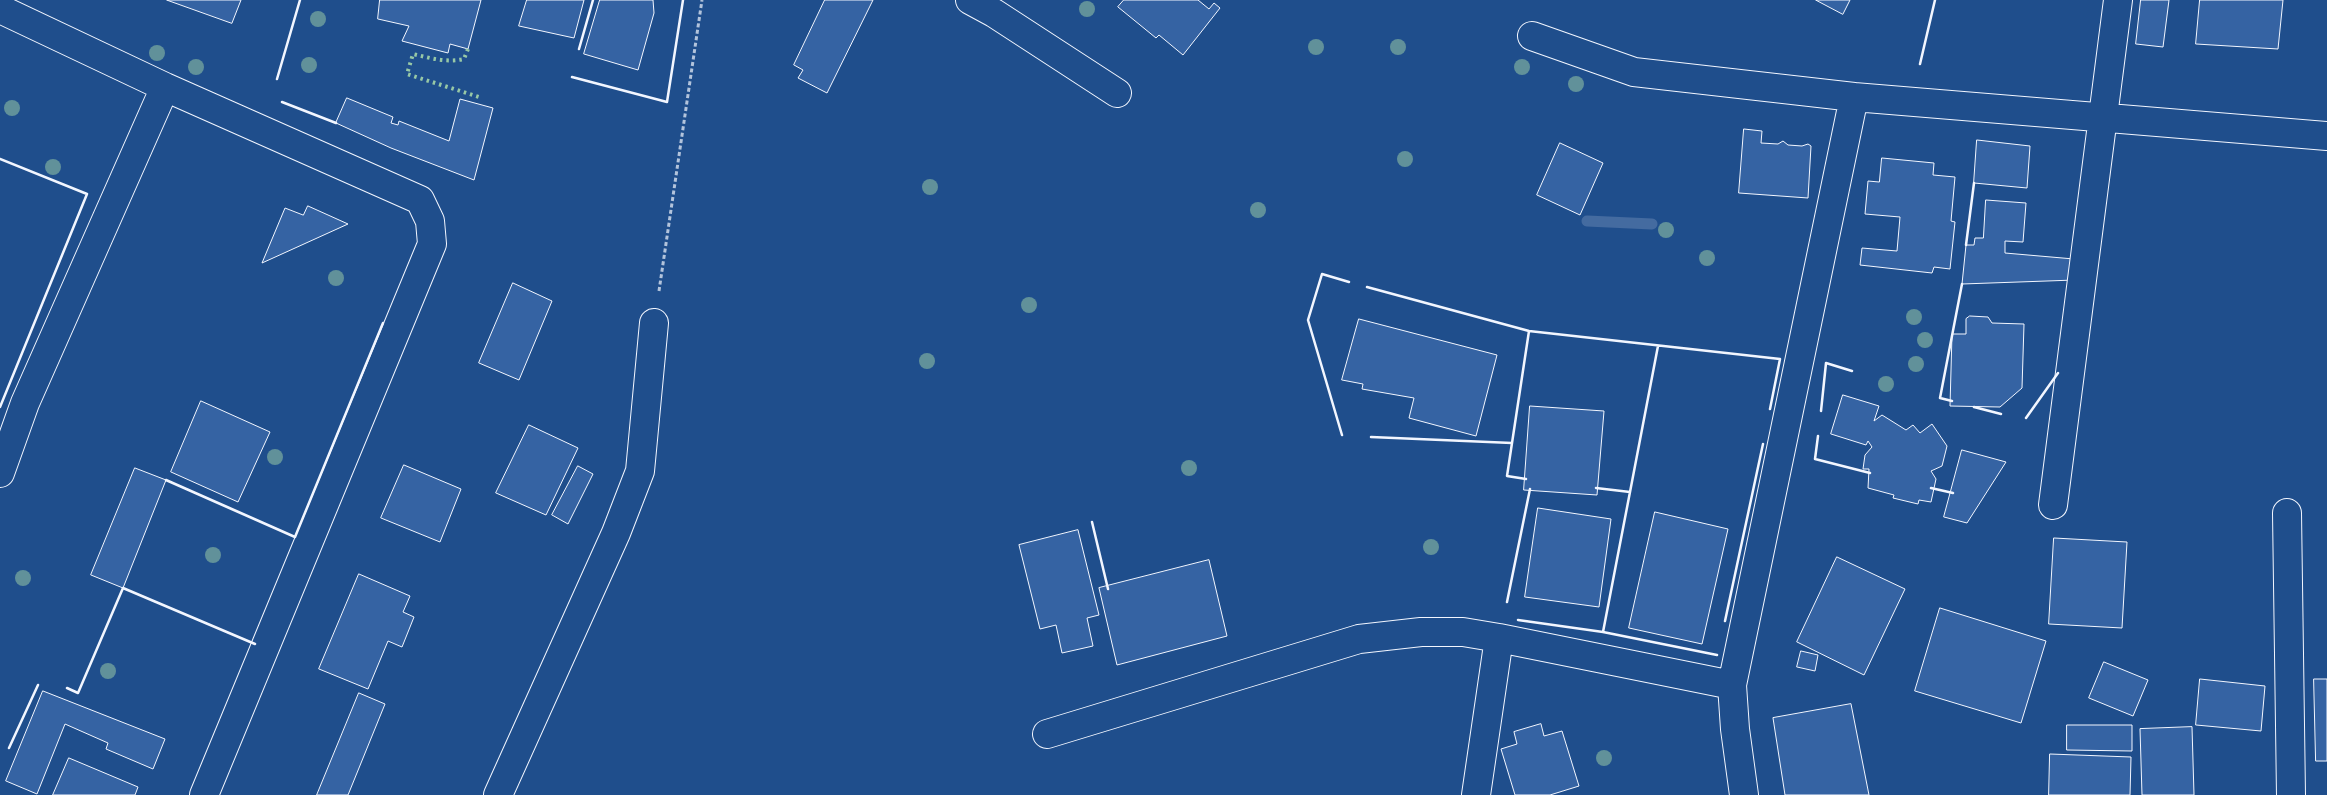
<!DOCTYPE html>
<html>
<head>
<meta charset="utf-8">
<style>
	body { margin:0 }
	canvas { display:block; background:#1f4e8c }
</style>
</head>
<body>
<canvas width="2327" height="795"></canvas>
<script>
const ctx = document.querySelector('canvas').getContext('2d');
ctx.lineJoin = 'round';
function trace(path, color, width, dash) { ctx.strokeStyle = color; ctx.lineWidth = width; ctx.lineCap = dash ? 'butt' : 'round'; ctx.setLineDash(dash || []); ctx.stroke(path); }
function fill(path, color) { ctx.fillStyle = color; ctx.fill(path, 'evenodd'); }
trace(new Path2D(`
	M1587 221 1652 224`), '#446ba0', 11);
const building = new Path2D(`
	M167 0H241L232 23Z
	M380 0H481L468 49 450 44 448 53 402 41 409 26 378 19Z
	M527 0H584L574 38 519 26Z
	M600 0H653L654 13 638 70 584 54Z
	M825 0H873L827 93 798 78 803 70 794 65Z
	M1124 0H1198L1209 9 1214 3 1220 8 1183 55 1159 35 1156 38 1118 7Z
	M1816 0H1850L1843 14Z
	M2141 0H2169L2163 47 2136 44Z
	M2200 0H2283L2278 49 2196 44Z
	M347 98 393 117 391 123 398 125 399 121 449 141 460 99 493 108 474 180 391 148 336 123Z
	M1744 129 1762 131 1761 143 1778 144 1783 141 1788 145 1802 146 1808 144 1811 146 1808 198 1739 193Z
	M1977 140 2030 146 2027 188 1974 183Z
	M1560 143 1603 163 1580 215 1537 195Z
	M1882 158 1934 163 1933 175 1955 177 1951 221 1955 222 1950 269 1934 267 1932 273 1860 265 1862 248 1897 251 1900 217 1865 214 1868 181 1879 182Z
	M1986 200 2026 203 2023 242 2005 241V253L2074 259 2075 280 1962 284 1966 245H1974L1975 238H1983Z
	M308 206 348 224 262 263 285 208 303 215Z
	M513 283 552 301 519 380 479 363Z
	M1970 316 1988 317 1992 323 2024 324 2022 388 2000 407 1950 406 1952 334H1966V319Z
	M1359 319 1497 355 1476 436 1409 418 1414 398 1362 389 1363 384 1342 380Z
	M1843 395 1879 406 1874 421 1882 415 1906 430 1913 425 1920 433 1932 424 1947 446 1942 466 1931 471 1936 479 1931 502 1919 500 1918 504 1893 498 1894 495 1868 488 1869 469H1863L1865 455 1872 447 1868 441 1866 445 1831 434Z
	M201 401 270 432 238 502 171 472Z
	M1530 406 1604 411 1597 495 1524 490Z
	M529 425 578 448 546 515 496 493Z
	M1962 450 2006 462 1967 523 1944 517Z
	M404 465 461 489 440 542 381 518Z
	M578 466 593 474 568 524 552 515Z
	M135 468 166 480 123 588 91 575Z
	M1538 508 1611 519 1599 607 1525 597Z
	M1655 512 1728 529 1702 644 1629 628Z
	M1078 530 1099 615 1087 618 1093 646 1062 653 1056 625 1040 629 1019 545Z
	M2054 538 2127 542 2122 628 2049 624Z
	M1837 557 1905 589 1864 675 1797 642Z
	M1209 560 1227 636 1117 665 1099 588Z
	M359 574 410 596 403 612 414 617 402 647 388 641 368 689 319 669Z
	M1940 608 2046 641 2021 723 1915 691Z
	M1801 651 1818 655 1815 671 1797 667Z
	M2104 662 2148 680 2133 716 2089 698Z
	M2200 679 2265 686 2261 731 2196 725Z
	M2314 679H2327V761H2316Z
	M43 691 165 739 153 769 106 749 108 743 65 724 37 794 6 781Z
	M359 693 385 704 348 795H317Z
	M1851 704 1869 795H1785L1773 718Z
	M1541 724 1544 736 1562 731 1579 786 1550 795H1515L1501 749 1517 744 1514 732Z
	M2067 725H2132V751L2067 750Z
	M2192 727 2194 795H2142L2140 729Z
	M2050 754 2131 757 2130 795H2049Z
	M69 758 138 787 135 795H53Z`);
fill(building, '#3563a3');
trace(building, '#f2f6ff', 1);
const minor = new Path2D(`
	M970 0 994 13 1117 93
	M0 9 165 87 420 200 430 221 432 244 204 795
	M1532 36 1634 72 1854 97
	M0 473 25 403 165 87
	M2053 505 2118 0
	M2287 513 2291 795
	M1732 685 1735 729 1744 795
	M1047 734 1359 639 1421 632H1463L1499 638 1732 685 1854 97 2327 136
	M498 795 616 533 640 471 654 323
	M1476 795 1499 638`);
trace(minor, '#f2f6ff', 30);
trace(new Path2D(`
	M659 291 702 0`), '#b3c4dc', 3, [4, 2.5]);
trace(minor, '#1f4e8c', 28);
trace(new Path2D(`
	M468 49 464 59C446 63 430 58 413 54L407 74 482 98`), '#97c8a6', 4, [2.5, 4]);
trace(new Path2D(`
	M579 49 593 0
	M1920 64 1935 0
	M572 77 667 102 683 0
	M277 79 300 0
	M282 102 336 123
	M0 159 87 194 0 407
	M1966 245 1974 183
	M1367 287 1529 331 1780 359 1770 409
	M1952 401 1940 398 1962 284
	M1974 407 2001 414
	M1821 411 1826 363 1852 371
	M2026 418 2058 373
	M1342 435 1308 320 1322 274 1349 282
	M1818 436 1815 459 1870 473
	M1371 437 1512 443
	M1526 479 1507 476 1529 331
	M166 480 295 537 383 323
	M1596 488 1630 492 1603 632
	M1931 488 1953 493
	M1630 492 1658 346
	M1092 522 1108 589
	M1507 602 1530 489
	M1518 620 1603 632 1717 655
	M1725 621 1763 444
	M67 688 78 693 123 588 255 644
	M9 748 38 685`), '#f2f6ff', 2.5);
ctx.fillStyle = '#61919a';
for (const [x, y] of [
	[1087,9],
	[318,19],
	[1316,47],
	[1398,47],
	[157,53],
	[309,65],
	[196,67],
	[1522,67],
	[1576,84],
	[12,108],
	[1405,159],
	[53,167],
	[930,187],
	[1258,210],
	[1666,230],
	[1707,258],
	[336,278],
	[1029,305],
	[1914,317],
	[1925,340],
	[927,361],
	[1916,364],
	[1886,384],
	[275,457],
	[1189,468],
	[1431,547],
	[213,555],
	[23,578],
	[108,671],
	[1604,758]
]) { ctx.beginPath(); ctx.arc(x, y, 8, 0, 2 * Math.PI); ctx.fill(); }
</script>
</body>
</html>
